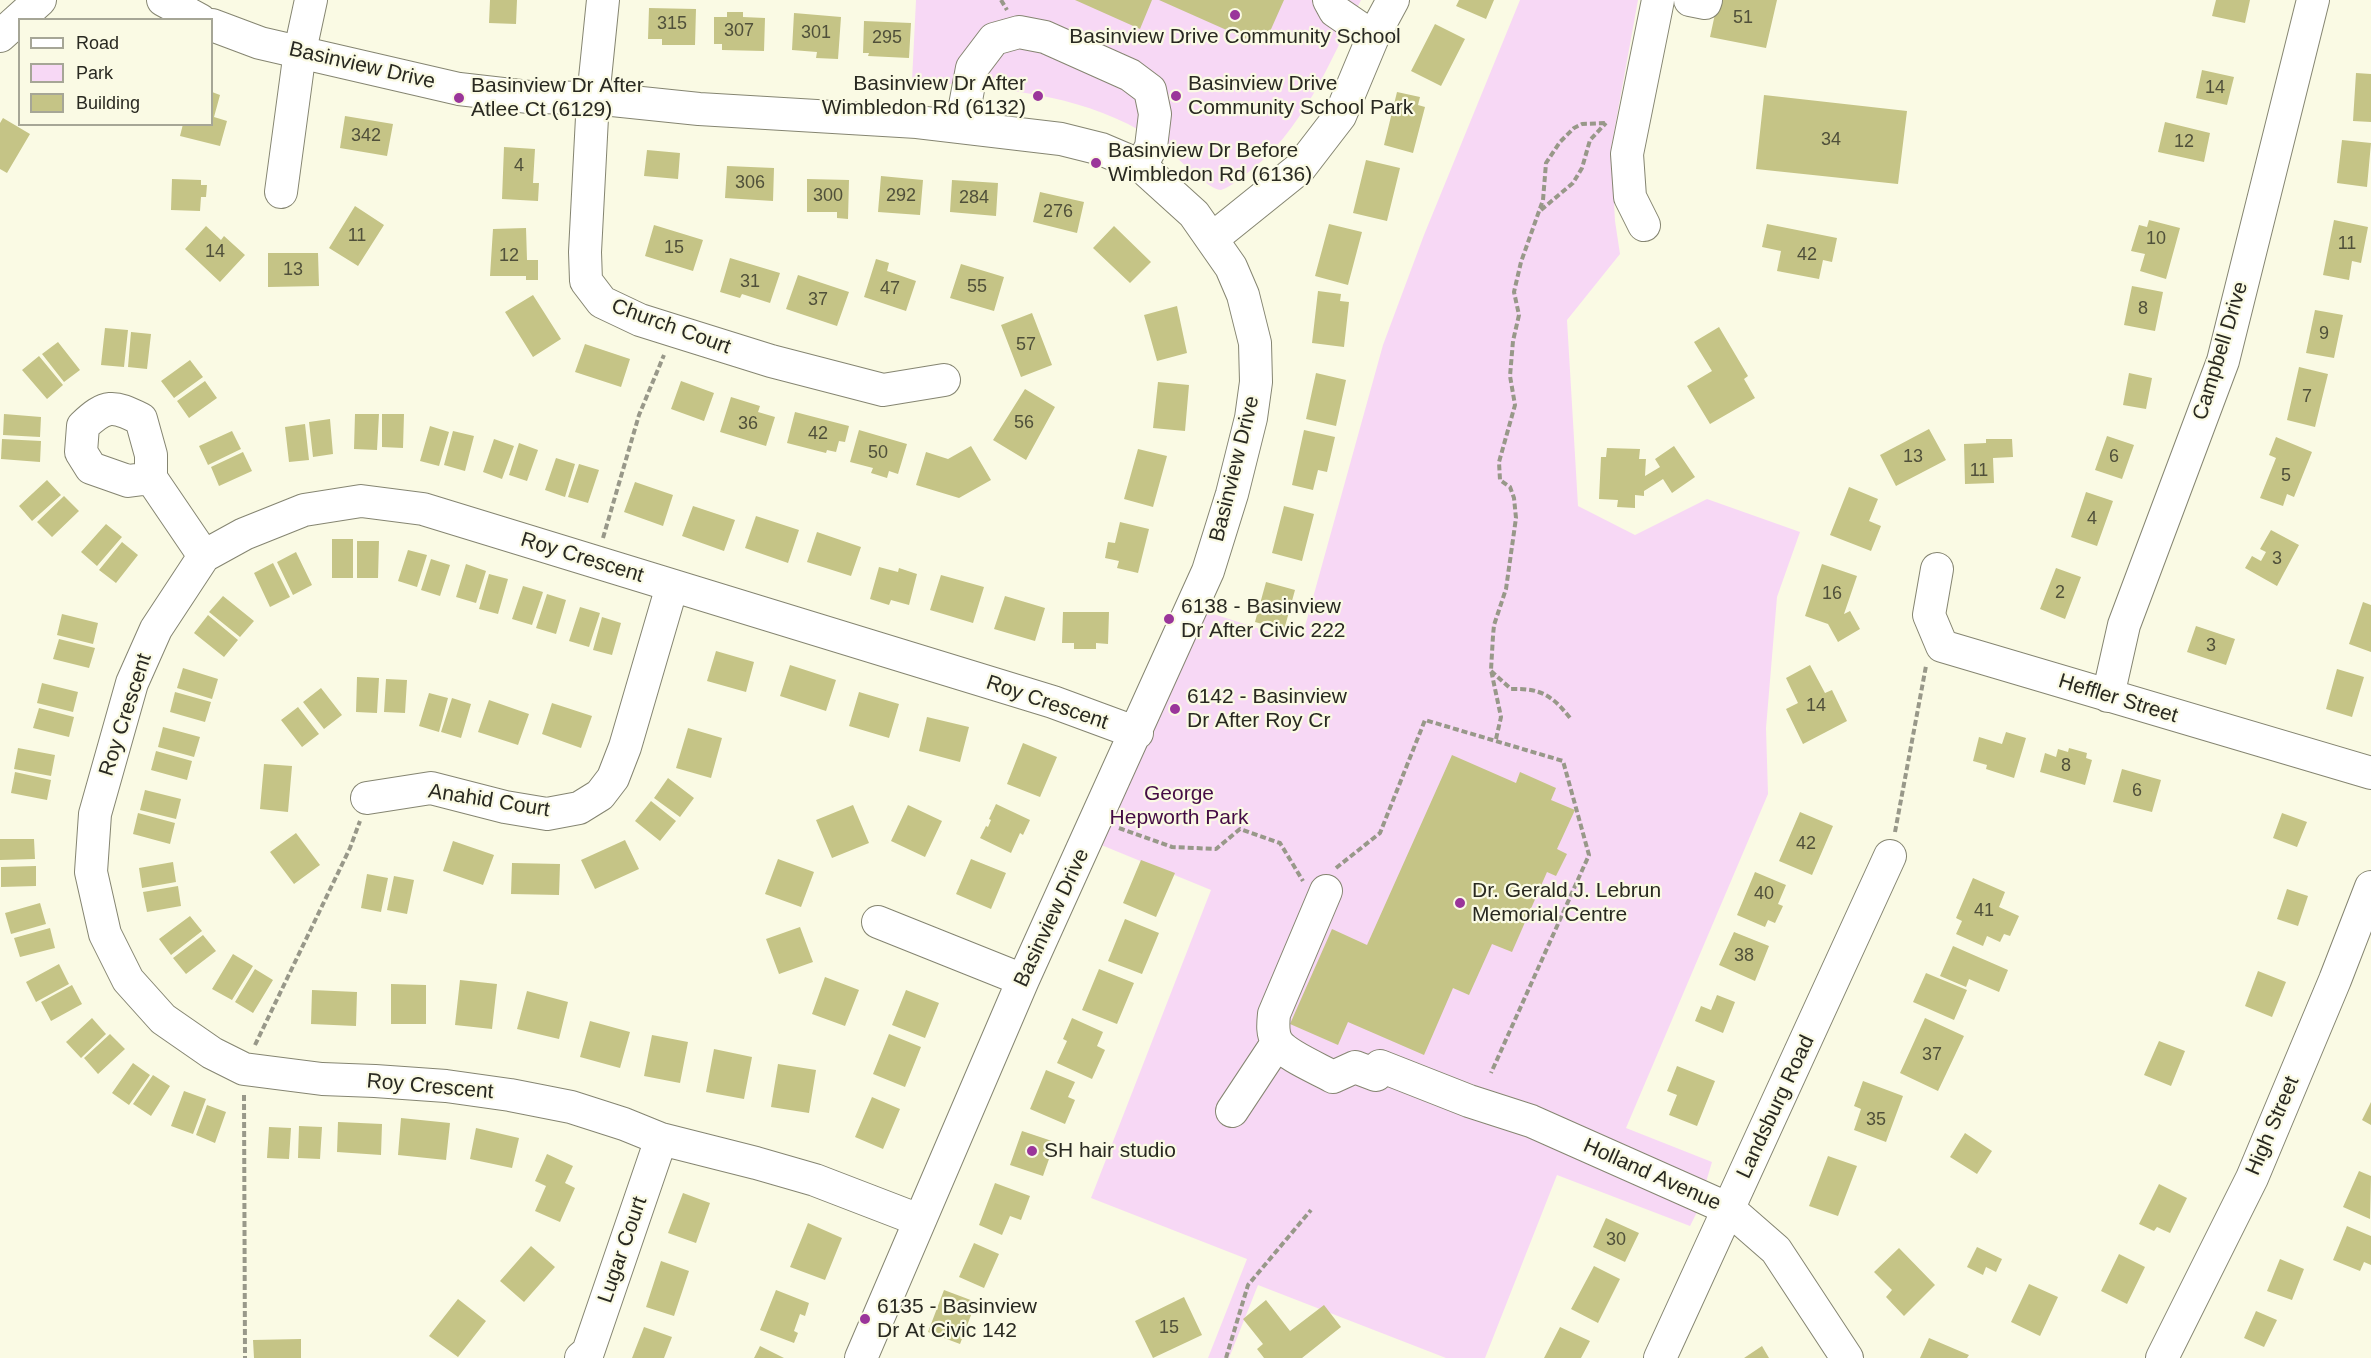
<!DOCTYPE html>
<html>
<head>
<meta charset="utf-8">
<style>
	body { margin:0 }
	#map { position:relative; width:2371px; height:1358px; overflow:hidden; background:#fafae4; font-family:Arial,sans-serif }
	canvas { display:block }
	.legend { position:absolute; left:18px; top:18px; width:195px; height:108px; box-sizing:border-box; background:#fafae4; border:2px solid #a6a696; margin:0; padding:8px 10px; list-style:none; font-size:18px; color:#292921 }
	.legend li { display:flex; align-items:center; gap:12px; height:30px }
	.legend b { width:30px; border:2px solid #a6a696 }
</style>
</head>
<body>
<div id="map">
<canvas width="2371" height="1358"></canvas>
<ul class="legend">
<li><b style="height:8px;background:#fff"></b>Road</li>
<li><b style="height:16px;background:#f7d8f5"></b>Park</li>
<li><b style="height:16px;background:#c5c486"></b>Building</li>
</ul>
</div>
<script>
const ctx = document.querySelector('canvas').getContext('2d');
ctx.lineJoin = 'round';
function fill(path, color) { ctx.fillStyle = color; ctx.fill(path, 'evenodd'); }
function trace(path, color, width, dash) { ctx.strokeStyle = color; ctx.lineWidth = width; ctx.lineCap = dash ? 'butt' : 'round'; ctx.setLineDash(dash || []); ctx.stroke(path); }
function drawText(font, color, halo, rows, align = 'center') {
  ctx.font = font + ' Arial,sans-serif'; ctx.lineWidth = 4.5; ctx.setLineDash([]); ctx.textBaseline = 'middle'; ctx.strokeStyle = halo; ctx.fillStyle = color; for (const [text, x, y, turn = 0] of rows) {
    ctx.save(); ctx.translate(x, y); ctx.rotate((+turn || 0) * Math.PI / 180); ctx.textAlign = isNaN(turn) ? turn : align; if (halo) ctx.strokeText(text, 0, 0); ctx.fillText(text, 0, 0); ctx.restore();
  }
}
fill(new Path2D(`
	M916 0H1361C1329 63 1303 132 1245 175 1237 181 1230 187 1221 190 1206 189 1175 154 1160 143 1150 136 1139 130 1128 124 1062 91 985 87 912 81Z
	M1520 0H1638L1611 149 1615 221 1620 254 1567 320 1578 506 1635 535 1707 499 1800 532 1777 597 1766 728 1768 794 1626 1128 1712 1162 1697 1212 1690 1226 1557 1175 1485 1358H1446L1258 1285 1229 1358H1208L1247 1259 1091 1198 1211 890 1094 842 1195 608 1294 640 1304 630 1383 345 1424 235Z`), '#f7d8f5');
fill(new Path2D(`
	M490 0H517L516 24 489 23Z
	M1075 0H1152L1140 29Z
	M1159 0H1284L1268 36 1254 30 1249 40Z
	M1459 0H1494L1486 19 1456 6Z
	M1718 0H1777L1766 48 1710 37Z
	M2216 0H2250L2245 23 2212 16Z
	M649 8 696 9 695 45H662V39H648Z
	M727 12H743V17L765 18 764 51 722 50V44H714V17H727Z
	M794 13 841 17 838 59 816 58 817 52 792 50Z
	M864 21 911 23 909 58 868 56 869 53H863Z
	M1435 24 1465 39 1441 86 1411 71Z
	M2202 70 2234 77 2227 105 2196 98Z
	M2356 73 2371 74V122L2353 121Z
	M212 92 220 95 214 117 227 121 220 146 180 136 183 124H212Z
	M1397 92 1420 97 1418 105 1425 107 1413 153 1384 145Z
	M1764 95 1907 111 1898 184 1756 169Z
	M345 116 393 124 387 156 340 148Z
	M3 118 30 134 7 173 0 169V123Z
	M2165 122 2210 133 2204 162 2158 152Z
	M2342 140 2371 143 2367 187 2337 183Z
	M504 147 535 149 533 183H539L538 201 502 199Z
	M647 150 680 153 678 179 644 176Z
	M1366 160 1400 168 1387 221 1353 213Z
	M727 166 774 168 773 201 725 198Z
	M881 176 923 180 920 215 878 212Z
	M172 179 201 180V185H207L206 197H201L200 211 171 210Z
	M807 179 849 180 848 219 837 218V212H807Z
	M952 180 998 183 996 216 950 212Z
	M1040 192 1084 202 1077 233 1033 222Z
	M355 206 384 225 358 266 329 248Z
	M2149 220 2180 228 2166 279 2140 271 2145 254 2131 251 2139 225 2147 227Z
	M2334 220 2368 227 2361 263 2352 261 2349 280 2323 275Z
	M1329 224 1362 232 1348 285 1315 276Z
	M1767 224 1837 238 1832 262 1823 260 1819 279 1777 271 1781 251 1762 247Z
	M654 225 703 240 693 271 645 256Z
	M206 226 221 240 224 236 245 255 220 282 185 249Z
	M1114 226 1151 262 1130 283 1093 248Z
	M526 228 527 260H538V280H526V276H490L493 229Z
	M268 253H318L319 286 268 287Z
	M730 258 780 273 770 303 742 294 740 298 720 292Z
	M876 259 889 263 887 271 916 281 906 311 864 297Z
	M961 264 1004 277 994 311 950 298Z
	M798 275 849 292 837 326 786 309Z
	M2132 286 2163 292 2155 331 2124 325Z
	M1318 291 1341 294 1340 301 1349 302 1344 347 1312 343Z
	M533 295 561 339 533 357 505 312Z
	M1177 306 1187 353 1157 361 1144 315Z
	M2315 310 2343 315 2334 358 2306 353Z
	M1032 313 1052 365 1021 377 1001 325Z
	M1719 327 1748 376 1744 379 1755 398 1710 424 1687 386 1712 371 1694 342Z
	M105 328 128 330 124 367 101 365Z
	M131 332 151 334 147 369 128 367Z
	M58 342 80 370 64 382 42 354Z
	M585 344 630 359 621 387 575 372Z
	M39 356 63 385 47 399 22 370Z
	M190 360 203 377 174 398 161 381Z
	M2299 367 2328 374 2315 427 2287 420Z
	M1316 373 1346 380 1336 426 1306 419Z
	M2129 373 2152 378 2146 409 2123 405Z
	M205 381 217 398 189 418 177 401Z
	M681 381 714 393 704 421 671 409Z
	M1158 382 1189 385 1185 431 1153 428Z
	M1025 389 1055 407 1026 460 993 440Z
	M731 397 760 406 758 412 775 417 766 446 720 432Z
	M795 412 849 426 845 442 839 441 836 452 827 450 826 453 787 443Z
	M4 414 41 417 40 437 3 435Z
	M355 414H379L377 450 354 449Z
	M382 414H404L403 448 382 447Z
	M330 419 333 454 313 457 309 422Z
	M305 424 309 460 289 462 285 427Z
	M430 426 449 432 439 466 420 461Z
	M1929 429 1946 460 1896 486 1880 455Z
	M859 430 907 444 898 474 889 471 887 478 871 473 873 468 850 462Z
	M1304 430 1335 437 1327 472 1318 470 1313 490 1292 485Z
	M232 431 241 449 208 465 199 446Z
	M453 431 474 436 465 471 444 465Z
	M2107 436 2134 445 2122 479 2095 470Z
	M2276 437 2312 452 2294 497 2287 494 2283 506 2260 498 2276 458 2269 455Z
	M2 439 41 441 40 462 1 459Z
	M494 439 514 446 502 479 483 472Z
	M1986 439H2012L2013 457 1993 458 1994 483 1965 484 1964 444 1986 443Z
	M519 443 538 450 527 481 509 475Z
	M971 446 991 480 959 498 916 485 926 452 948 459Z
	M1674 446 1695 477 1672 493 1663 479 1644 491V496L1635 495V508L1617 507 1618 500 1599 499 1601 457H1606L1607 448 1640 449 1639 459H1646L1645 476 1660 467 1655 459Z
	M1138 449 1167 456 1153 507 1124 499Z
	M243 452 252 471 219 486 211 467Z
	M556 458 575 464 565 497 545 490Z
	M579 464 599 470 588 503 568 497Z
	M47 480 61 495 32 521 19 506Z
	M635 482 673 495 663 526 624 512Z
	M1849 487 1878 499 1869 521 1881 526 1871 551 1830 535Z
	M2086 492 2113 501 2097 546 2071 537Z
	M64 496 79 511 52 537 37 522Z
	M693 506 735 520 724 551 682 536Z
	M1284 506 1314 514 1302 561 1272 553Z
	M756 516 799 530 788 563 745 548Z
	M1120 522 1149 529 1138 573 1117 568 1119 561 1105 558 1108 542 1115 543Z
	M106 524 122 537 97 566 81 552Z
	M2271 530 2299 545 2277 586 2245 568 2252 556 2261 561 2266 552 2260 549Z
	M817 532 861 547 851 576 807 562Z
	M332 539H353V578H332Z
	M357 541H379L378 578H357Z
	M122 542 138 555 116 583 99 570Z
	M408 550 427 555 417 587 398 581Z
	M296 552 312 585 293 595 277 562Z
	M431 559 450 565 440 596 421 590Z
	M273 563 290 597 270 607 254 573Z
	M466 564 486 571 476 603 456 597Z
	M1822 564 1857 576 1844 614 1850 611 1860 629 1838 642 1828 624 1805 616Z
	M879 567 898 572 899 568 917 574 909 605 891 600 889 605 870 599Z
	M2056 568 2081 577 2065 619 2040 609Z
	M489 574 508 579 498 614 479 609Z
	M941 575 984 587 973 623 930 610Z
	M1266 582 1295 590 1284 630 1255 622Z
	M523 586 543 592 532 625 512 619Z
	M547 594 566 600 556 634 536 628Z
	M223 596 254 621 240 637 209 612Z
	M1005 596 1045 608 1035 641 994 629Z
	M2363 602 2371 605V652L2349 644Z
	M580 607 600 613 589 647 569 641Z
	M1063 612H1109L1108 644 1096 643V649H1074V643H1062Z
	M62 614 98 623 93 644 57 635Z
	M208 615 238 640 224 657 194 633Z
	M602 617 621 623 612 655 593 650Z
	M2196 626 2235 639 2226 665 2187 652Z
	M59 639 95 648 89 668 53 659Z
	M716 651 754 662 746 692 707 681Z
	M790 665 836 680 826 711 780 696Z
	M1810 665 1825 693 1832 690 1847 721 1803 744 1786 709 1798 703 1786 678Z
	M183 668 218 679 212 699 177 688Z
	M2337 669 2364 677 2352 717 2326 709Z
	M357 677 379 678 377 713 356 712Z
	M386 679 407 680 405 713 384 712Z
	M42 683 78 692 73 712 37 703Z
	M321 688 342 715 324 729 303 702Z
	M175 692 211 702 205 722 170 712Z
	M859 692 899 704 889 738 849 726Z
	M429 693 448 698 439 732 419 726Z
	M452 698 471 704 461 738 441 732Z
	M489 700 529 714 518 745 478 732Z
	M552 703 592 716 581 748 542 734Z
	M298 707 319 734 302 747 281 720Z
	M39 708 74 717 69 737 33 728Z
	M927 717 969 727 960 762 919 751Z
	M163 727 200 737 194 757 158 747Z
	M688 728 722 738 711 778 676 768Z
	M2006 732 2026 738 2014 778 1986 769 1987 765 1973 761 1979 737 2002 744Z
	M1023 743 1057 757 1040 797 1007 784Z
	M18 748 55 755 51 776 14 769Z
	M2069 748 2087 753 2086 758 2092 760 2085 785 2040 772 2045 753 2056 757 2058 749 2068 752Z
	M156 751 192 761 187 780 151 770Z
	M1452 755 1516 783 1520 772 1556 788 1551 800 1575 810 1557 849 1567 854 1556 876 1547 872 1512 952 1492 944 1469 995 1453 988 1424 1055 1348 1022 1338 1045 1290 1024 1332 929 1367 945Z
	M264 764 292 766 288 812 260 809Z
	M2122 769 2161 780 2152 812 2113 802Z
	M15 772 51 780 47 800 11 793Z
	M668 778 694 798 680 817 654 798Z
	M145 790 181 799 176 819 140 810Z
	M651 801 676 821 660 841 635 821Z
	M996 804 1030 820 1023 835 1020 833 1011 853 980 838 986 826 988 827 991 820 989 819Z
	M853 805 869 843 832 858 816 820Z
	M908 805 942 821 925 857 891 841Z
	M1800 812 1833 826 1812 875 1779 861Z
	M138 813 175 823 170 844 133 834Z
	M2282 813 2307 822 2297 847 2273 838Z
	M296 833 320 865 294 884 270 852Z
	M0 839H34L35 859 0 860Z
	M625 840 639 869 595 889 581 860Z
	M453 841 494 855 483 885 443 871Z
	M778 859 814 872 801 907 765 894Z
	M971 859 1006 873 991 909 956 894Z
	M1141 860 1175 873 1156 917 1123 903Z
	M173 862 176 882 142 888 139 868Z
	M512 863 560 864 559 895 511 894Z
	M36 866V886L1 887V867Z
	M1755 872 1786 885 1778 904 1783 906 1775 923 1768 920 1765 927 1737 915Z
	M367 874 388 878 381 912 361 908Z
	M394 876 414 880 407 914 387 910Z
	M1973 878 2005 892 1999 907 2019 916 2010 936 2004 934 2000 942 1987 936 1983 946 1956 934 1962 921 1956 918Z
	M178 886 181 906 147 912 143 892Z
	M2287 889 2308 896 2298 926 2277 919Z
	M40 903 46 924 11 934 5 913Z
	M190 916 202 931 171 955 159 939Z
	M1125 919 1159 933 1142 974 1108 961Z
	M800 927 813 962 779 974 766 939Z
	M50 928 55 948 20 957 14 938Z
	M1734 932 1769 946 1755 981 1719 965Z
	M203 935 216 951 186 974 173 958Z
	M1953 946 2008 970 1999 992 1969 979 1966 987 1940 976Z
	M233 954 253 966 232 1000 212 989Z
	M59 964 69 984 36 1002 26 982Z
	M255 969 273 980 253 1013 235 1002Z
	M1099 969 1134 983 1117 1024 1082 1010Z
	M2258 971 2286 982 2272 1017 2245 1006Z
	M1926 973 1967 990 1954 1020 1913 1002Z
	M825 977 859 990 845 1026 812 1014Z
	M460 980 497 984 492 1029 455 1025Z
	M391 984 426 985V1024H391Z
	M72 985 82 1004 51 1021 41 1002Z
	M312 990 357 992 356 1026 311 1024Z
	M906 990 939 1003 925 1038 892 1025Z
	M527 991 568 1002 559 1039 517 1029Z
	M1717 995 1735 1002 1723 1033 1695 1021 1701 1006 1711 1010Z
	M92 1018 106 1034 81 1058 66 1042Z
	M1072 1018 1103 1032 1097 1046 1105 1050 1092 1079 1057 1063 1067 1041 1063 1039Z
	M1925 1018 1964 1036 1938 1091 1900 1073Z
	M590 1021 630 1032 620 1068 580 1057Z
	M110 1034 125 1049 98 1074 84 1058Z
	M889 1034 921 1047 905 1087 873 1074Z
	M652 1035 688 1042 680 1083 644 1076Z
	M2159 1041 2185 1051 2171 1086 2144 1075Z
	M714 1049 752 1057 744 1099 706 1092Z
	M133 1063 150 1075 129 1105 112 1093Z
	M778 1064 816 1070 809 1113 771 1107Z
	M1677 1066 1715 1081 1697 1126 1669 1115 1677 1095 1667 1091Z
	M1046 1070 1075 1082 1068 1097 1075 1100 1065 1124 1030 1109Z
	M153 1075 170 1086 151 1116 133 1104Z
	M1863 1081 1903 1096 1886 1142 1854 1130 1861 1109 1854 1106Z
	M184 1091 206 1099 193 1134 171 1126Z
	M872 1097 900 1109 883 1149 855 1137Z
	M2371 1102V1125L2362 1120Z
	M207 1105 226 1112 215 1143 196 1135Z
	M401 1118 450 1123 446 1160 398 1155Z
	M338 1122 382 1124 381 1155 337 1152Z
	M299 1126 322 1127 320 1159 298 1158Z
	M269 1127 291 1128 289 1159 267 1158Z
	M476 1128 519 1138 512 1168 470 1159Z
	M1022 1131 1055 1142 1043 1176 1010 1165Z
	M1965 1133 1992 1151 1977 1174 1950 1157Z
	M547 1154 573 1166 565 1183 575 1188 560 1222 535 1211 546 1186 535 1181Z
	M1828 1156 1857 1166 1838 1216 1809 1206Z
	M2359 1171 2371 1176 2370 1219 2343 1207Z
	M995 1183 1030 1196 1021 1220 1010 1216 1002 1235 979 1225Z
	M2159 1184 2187 1198 2170 1233 2157 1227 2154 1231 2139 1224Z
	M683 1193 710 1203 696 1243 668 1233Z
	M1606 1218 1639 1233 1625 1262 1593 1247Z
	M808 1223 842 1238 825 1280 790 1267Z
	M2347 1226 2371 1236V1265L2364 1262 2360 1271 2333 1260Z
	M974 1243 999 1254 984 1288 959 1277Z
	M531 1246 555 1267 524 1302 500 1281Z
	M1977 1247 2002 1259 1996 1272 1986 1267 1983 1275 1967 1267Z
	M1899 1248 1935 1285 1904 1316 1886 1297 1892 1290 1874 1272Z
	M2119 1254 2145 1267 2127 1304 2101 1291Z
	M2280 1259 2304 1269 2292 1300 2267 1291Z
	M661 1261 689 1271 674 1316 646 1307Z
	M1594 1266 1620 1279 1598 1323 1571 1309Z
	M2029 1284 2058 1297 2040 1336 2011 1322Z
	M776 1290 809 1303 805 1316 800 1314 794 1331 798 1333 794 1343 760 1330Z
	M944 1290 976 1302 960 1344 928 1332Z
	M1184 1297 1202 1335 1153 1358 1135 1321Z
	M458 1299 486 1321 458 1357 429 1336Z
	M1266 1300 1290 1331 1324 1305 1341 1327 1302 1358H1264L1257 1349 1263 1344 1243 1319Z
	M2256 1311 2277 1320 2264 1347 2244 1338Z
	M644 1327 672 1337 664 1358H632Z
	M1560 1327 1590 1341 1581 1358H1544Z
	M1929 1338 1969 1355 1967 1358H1920Z
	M301 1339V1358H254L253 1340Z
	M760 1346 784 1358H754Z
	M1762 1346 1769 1358H1744Z`), '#c5c486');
const minor = new Path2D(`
	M163 0 200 20
	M603 0 593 98 585 252 586 281 602 302 640 320 675 331 771 361 883 390 944 380
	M1329 0 1335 11 1373 37
	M1690 0 1705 3 1706 0
	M212 25 260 43 459 89 529 97 593 98 699 109 917 122 1061 139 1101 149 1141 166 1194 214 1231 267 1243 295 1255 343 1256 382 1251 418 1232 494 1208 571 1023 980 861 1358
	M0 36 40 0
	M961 127 972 68 994 39 1019 32 1045 37 1130 75 1150 90 1155 114 1151 147 1141 166
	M281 192 300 51 311 0
	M1644 225 1630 197 1627 154 1658 0
	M1213 238 1300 168 1340 116 1373 37 1393 0
	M151 478 128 481 91 468 81 452 83 426C106 404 113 405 141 419L151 455V478L204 556
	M1937 569 1929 615 1942 646 2371 773
	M2108 696 2124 625 2223 361 2313 0
	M367 798 431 788 505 807 547 814 579 808 600 795 613 778 625 747 672 586
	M1326 891 1274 1014C1273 1024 1272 1033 1277 1042 1285 1055 1319 1069 1333 1077L1355 1067 1376 1075
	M878 922 1023 980
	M1380 1066 1469 1101 1531 1121 1729 1209 1776 1250 1847 1358
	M1232 1111 1277 1043
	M919 1220 815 1180 756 1163 661 1139 624 1124 571 1107 510 1095 446 1086 375 1081 322 1079 244 1069 212 1053 163 1019 128 980 105 934 91 872 95 814 132 683 156 629 204 556 244 534 304 510 361 501 423 509 1053 702 1137 733
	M581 1358 588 1352 661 1139
	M1660 1358 1890 856
	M2162 1358 2252 1178 2335 980 2371 887`);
trace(minor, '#858571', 34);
trace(new Path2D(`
	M1001 0 1007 10
	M1541 210 1573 183 1582 168 1590 140 1606 123
	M603 538 639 415 664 355
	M1491 671 1511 689C1540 688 1552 695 1570 718
	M1496 739 1501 717 1491 670 1493 636 1494 625 1506 589 1516 518 1514 498 1510 487 1500 480 1499 462 1515 405 1510 376 1513 341 1519 315 1514 292 1521 262 1543 200 1546 163 1560 142 1574 128 1582 124 1606 123
	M1119 828 1172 847 1216 849 1240 829 1280 843 1303 881
	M1895 832 1926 666
	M1336 868 1380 833 1425 720 1563 761 1589 855 1491 1073
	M255 1045 350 848 360 821
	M244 1095 245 1358
	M1226 1358 1248 1285 1311 1210`), '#989889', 4, [6, 3]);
trace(minor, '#fff', 32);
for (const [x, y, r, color] of [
	[1235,15,6,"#9a359a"],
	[1038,96,6,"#9a359a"],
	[1176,96,6,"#9a359a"],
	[459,98,6,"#9a359a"],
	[1096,163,6,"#9a359a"],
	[1169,619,6,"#9a359a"],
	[1175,709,6,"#9a359a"],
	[1460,903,6,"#9a359a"],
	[1032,1151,6,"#9a359a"],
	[865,1319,6,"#9a359a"]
]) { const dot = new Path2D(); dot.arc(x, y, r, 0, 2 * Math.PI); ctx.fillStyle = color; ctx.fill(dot); trace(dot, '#fafae4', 2); }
drawText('18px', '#50503a', null, [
	["51",1743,18],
	["315",672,24],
	["307",739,31],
	["301",816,33],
	["295",887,38],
	["14",2215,88],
	["342",366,136],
	["34",1831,140],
	["12",2184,142],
	["4",519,166],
	["306",750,183],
	["300",828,196],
	["292",901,196],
	["284",974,198],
	["276",1058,212],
	["11",357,236],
	["10",2156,239],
	["11",2347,244],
	["15",674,248],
	["14",215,252],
	["42",1807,255],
	["12",509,256],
	["13",293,270],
	["31",750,282],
	["55",977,287],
	["47",890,289],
	["37",818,300],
	["8",2143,309],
	["9",2324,334],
	["57",1026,345],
	["7",2307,397],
	["56",1024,423],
	["36",748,424],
	["42",818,434],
	["50",878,453],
	["13",1913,457],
	["6",2114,457],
	["11",1979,471],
	["5",2286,476],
	["4",2092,519],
	["3",2277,559],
	["2",2060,593],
	["16",1832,594],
	["3",2211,646],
	["14",1816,706],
	["8",2066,766],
	["6",2137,791],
	["42",1806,844],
	["40",1764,894],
	["41",1984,911],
	["38",1744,956],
	["37",1932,1055],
	["35",1876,1120],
	["30",1616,1240],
	["15",1169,1328]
]);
drawText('21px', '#292921', '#fafae4', [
	["Basinview Drive Community School",1235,37,"center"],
	["Basinview Dr After",1026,84,"right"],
	["Wimbledon Rd (6132)",1026,108,"right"],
	["Basinview Drive",1188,84],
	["Community School Park",1188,108],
	["Basinview Dr After",471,86],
	["Atlee Ct (6129)",471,110],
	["Basinview Dr Before",1108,151],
	["Wimbledon Rd (6136)",1108,175],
	["6138 - Basinview",1181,607],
	["Dr After Civic 222",1181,631],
	["6142 - Basinview",1187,697],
	["Dr After Roy Cr",1187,721],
	["Dr. Gerald J. Lebrun",1472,891],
	["Memorial Centre",1472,915],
	["SH hair studio",1044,1151],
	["6135 - Basinview",877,1307],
	["Dr At Civic 142",877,1331]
], 'left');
drawText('21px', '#292921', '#fafae4', [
	["Basinview Drive",362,66,13],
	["Church Court",671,327,20],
	["Campbell Drive",2221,351,-73],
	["Basinview Drive",1235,469,-76],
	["Roy Crescent",582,558,17],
	["Heffler Street",2118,699,17],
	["Roy Crescent",1047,703,19],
	["Roy Crescent",126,715,-72],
	["Anahid Court",489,801,9],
	["Basinview Drive",1052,918,-65],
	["Roy Crescent",430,1087,5],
	["Landsburg Road",1776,1107,-65],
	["High Street",2273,1126,-67],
	["Holland Avenue",1652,1175,24],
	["Lugar Court",623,1250,-71]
]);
drawText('21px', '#450c45', '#fafae4', [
	["George",1179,794],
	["Hepworth Park",1179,818]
]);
</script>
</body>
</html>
